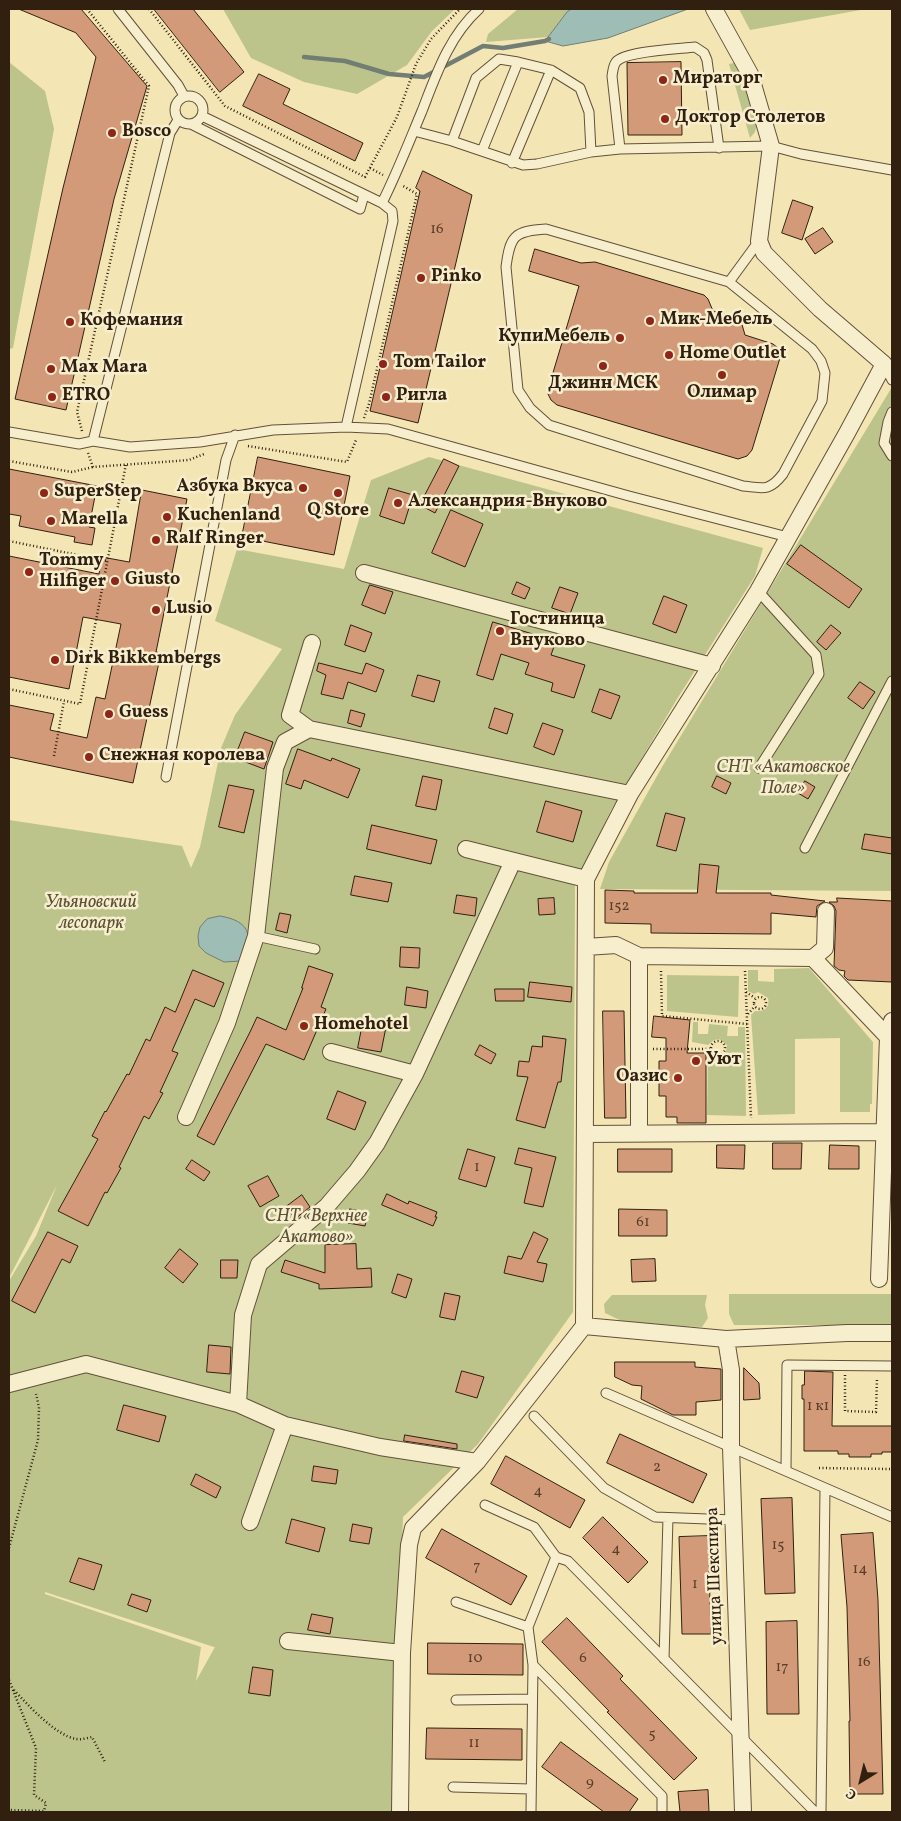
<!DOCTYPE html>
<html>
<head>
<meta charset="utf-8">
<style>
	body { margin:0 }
	#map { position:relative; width:901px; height:1821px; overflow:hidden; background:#f3e5b4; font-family:Vollkorn,serif }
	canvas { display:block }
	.frame { position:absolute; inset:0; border:10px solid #312010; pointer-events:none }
	.north { position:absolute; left:836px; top:1756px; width:50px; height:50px; -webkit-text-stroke:4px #f7eece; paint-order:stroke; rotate:216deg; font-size:14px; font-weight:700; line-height:20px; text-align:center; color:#312010 }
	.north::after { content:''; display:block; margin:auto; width:18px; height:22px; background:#312010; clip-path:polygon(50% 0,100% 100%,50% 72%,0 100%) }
</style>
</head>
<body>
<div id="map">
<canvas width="901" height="1821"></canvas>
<div class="frame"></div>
<div class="north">С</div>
</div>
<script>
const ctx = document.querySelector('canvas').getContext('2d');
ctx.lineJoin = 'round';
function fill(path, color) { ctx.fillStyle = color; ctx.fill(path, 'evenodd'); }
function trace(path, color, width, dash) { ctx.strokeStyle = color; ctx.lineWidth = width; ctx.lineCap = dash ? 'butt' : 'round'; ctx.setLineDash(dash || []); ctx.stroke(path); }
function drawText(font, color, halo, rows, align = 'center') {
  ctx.font = font + ' Vollkorn,serif'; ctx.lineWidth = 5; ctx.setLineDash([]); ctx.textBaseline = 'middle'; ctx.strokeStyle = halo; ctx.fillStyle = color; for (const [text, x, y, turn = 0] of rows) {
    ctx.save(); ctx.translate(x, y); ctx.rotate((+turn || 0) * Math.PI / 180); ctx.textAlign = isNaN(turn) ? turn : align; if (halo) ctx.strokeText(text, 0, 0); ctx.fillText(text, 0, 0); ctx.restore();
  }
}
fill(new Path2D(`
	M223 9H455L432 31 407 65 357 94 304 82 251 58Z
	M518 9H572L567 12 548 37 486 42 488 34Z
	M739 9H866L750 30Z
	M9 62 45 91 54 129 13 348 9 349Z
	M738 62 757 124 755 132 750 138 729 64Z
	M892 387V891L600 889 609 862 662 767Z
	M429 457 763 548 755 576 677 699 611 810 575 885 573 1312 478 1444 403 1517 393 1812H9V1281L36 1236 57 1185 9 1278V820L182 846 191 868 200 847 221 748 235 715 282 649 215 621 237 549 344 569 371 480ZM45 1592 214 1647H215L196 1681 201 1647 45 1594Z
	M809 968 873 1042 872 1104H870V1112H840V1038L795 1039V1114L758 1115 751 1015 755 1011C765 1012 770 1007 768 998L758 992 754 994 748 991V970H758V981L774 982V969Z
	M667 975 739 976 738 1017 667 1011Z
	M693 1022H698V1034H708L709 1024 728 1026 727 1036H738V1027H745L746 1116 707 1115 708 1053H710L713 1057 719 1059 726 1052 727 1045 719 1039 714 1040 708 1045 692 1042Z
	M729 1294H892V1325H734L729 1314Z
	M612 1295H707L705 1305 708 1318 702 1327 628 1324 605 1313 604 1304Z`), '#bcc48c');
const water = new Path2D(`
	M572 9H688L608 38 563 46 545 41 567 12Z
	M220 916C250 921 254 935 241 961L224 962 206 953 199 946 198 936 200 927 207 919Z`);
fill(water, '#9ebdb5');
trace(water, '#727e73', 1);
trace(new Path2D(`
	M304 57 345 61 389 74 424 77 483 46 503 48 545 41 549 39`), '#727e73', 4.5);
const building = new Path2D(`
	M19 9H81L147 86 114 199 66 410 15 399 63 188 96 57 76 33Z
	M154 9H193L244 72 220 92Z
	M681 62 682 135H628L627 63Z
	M259 74 290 89 283 104 363 143 355 161 243 106Z
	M423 171 472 195 418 423 370 411 420 191 416 188Z
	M793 200 813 207 802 240 782 233Z
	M823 228 833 242 815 254 805 239Z
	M535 249 581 263 595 262 704 295 708 299 713 311 736 317 741 321 745 335 773 344 778 348 780 358 752 450 747 456 738 459 557 405 551 400 548 394 549 386 579 286 529 271Z
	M258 457 350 476 334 555 242 537Z
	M444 459 459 466 435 513 420 505Z
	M9 469 97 486 89 527 95 528 92 545 74 542 75 537 19 526 21 516 9 514Z
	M389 488 413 495 404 524 380 516Z
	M142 490 187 499 156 652 161 653 133 783 9 757V705L54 714 50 730 87 738 96 697 105 699 121 624 83 617 69 689 9 677V556L99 574 102 557 129 562Z
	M451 510 483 524 465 567 432 553Z
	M801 545 862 589 849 608 787 564Z
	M517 582 530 588 525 599 512 594Z
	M370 585 393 592 385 614 362 605Z
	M560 587 578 593 570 614 552 608Z
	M664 596 687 605 676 633 653 624Z
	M493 622 556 641 551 655 585 665 574 698 551 691 553 683 525 674 529 663 501 654 493 680 477 675Z
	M351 625 372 633 365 652 345 645Z
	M831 625 841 633 826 650 817 642Z
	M319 663 362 674 366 663 384 670 376 692 348 682 343 699 321 694 326 675 317 671Z
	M418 675 440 681 434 702 412 696Z
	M860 682 875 692 863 709 848 698Z
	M600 689 620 696 611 719 592 712Z
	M495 708 513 714 507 734 489 728Z
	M351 710 365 714 361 727 348 723Z
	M543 723 563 730 554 755 534 747Z
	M245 732 273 742 264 769 235 758Z
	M298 749 331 761 332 758 360 769 348 798 304 780 301 789 286 784Z
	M423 776 442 780 436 810 416 806Z
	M717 776 731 783 726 794 712 787Z
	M805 781 815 787 808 799 798 793Z
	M229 785 254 790 244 833 219 827Z
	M546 801 582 811 573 842 537 832Z
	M666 813 685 818 676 851 657 846Z
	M372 825 437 840 431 864 367 849Z
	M865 834 892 838V854L862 849Z
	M700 864 719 866 716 893H771V895L825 901 817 906 816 917 771 913V934L651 933V924L605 923V890L634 891V893H697Z
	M355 876 392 883 388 902 351 895Z
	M457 895 477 898 475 916 454 913Z
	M554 898 555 914 539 915 538 899Z
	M837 898 892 901V982L848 980 844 976 845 971 839 970 834 966 836 911 834 906 829 902H837Z
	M280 913 291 915 287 933 276 930Z
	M401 947 420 948 419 968 400 967Z
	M309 966 333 974 321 1007 326 1009 304 1060 266 1044 214 1145 197 1136 250 1032 257 1017 286 1030 303 988H302Z
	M193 970 224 983 214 1007 195 999 172 1051 178 1053 160 1092 163 1093 149 1119 144 1116 119 1167 121 1168 107 1193 105 1192 88 1226 58 1211 98 1139 92 1136 105 1111 106 1112 127 1074 129 1075 146 1039 150 1041 165 1007 175 1012Z
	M530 982 572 987 571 1002 528 997Z
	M407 987 428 991 426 1008 405 1005Z
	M495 989H524V1001H496Z
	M603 1011H624L626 1118H605Z
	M654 1016 690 1020 687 1053H706V1123H677V1117H666V1096H659V1061H666V1038L652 1037Z
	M363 1023 386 1027 381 1052 358 1048Z
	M543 1036 566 1039 561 1082H558L545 1128 516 1120 528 1077 517 1076 519 1061 529 1062 532 1046 542 1047Z
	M480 1045 496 1054 491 1064 475 1055Z
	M338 1091 366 1102 355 1130 327 1119Z
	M773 1143H802L801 1169H773Z
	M717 1145H745L744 1169 717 1168Z
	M830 1145 859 1146V1169H829Z
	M519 1148 556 1157 543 1207 524 1203 532 1168 515 1164Z
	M468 1149 495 1157 486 1187 459 1179Z
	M618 1149H672V1172H618Z
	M192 1160 210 1172 204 1181 186 1169Z
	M268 1176 279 1196 260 1207 248 1186Z
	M387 1194 408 1204 409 1201 437 1212 435 1217H437L433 1226 382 1205Z
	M302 1195 310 1207 295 1219 286 1207Z
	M350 1209 368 1213 365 1226 348 1223Z
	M619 1209 667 1210V1236H619Z
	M48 1232 78 1246 70 1263 62 1259 35 1313 12 1301Z
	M534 1232 548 1239 537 1262 547 1264 543 1282 504 1273 508 1256 521 1259Z
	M356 1244 357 1269 371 1268 372 1287 319 1289V1284L281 1272 285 1260 325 1273V1245Z
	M180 1249 198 1264 183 1283 165 1268Z
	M655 1259 656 1281 632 1282 631 1260Z
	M221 1260H238L237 1278H221Z
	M398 1274 412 1279 406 1298 392 1293Z
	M445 1293 460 1296 455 1320 440 1317Z
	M209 1345 231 1347 230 1374 207 1372Z
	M615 1362H695V1367L721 1369V1400L696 1402V1415H673L641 1399 642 1386 632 1385 615 1377Z
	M744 1368 759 1383 760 1399 744 1400Z
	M462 1371 484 1377 477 1398 456 1392Z
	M805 1371 833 1372 832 1426H892V1452H882V1454H871V1457H849V1454H838V1451H804V1399H802V1385H804Z
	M124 1405 166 1416 159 1442 117 1430Z
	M620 1434 707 1474 693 1503 607 1463Z
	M405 1435 457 1444V1449L404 1441Z
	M506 1456 585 1500 570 1528 491 1484Z
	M314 1466 338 1470 336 1484 312 1481Z
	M196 1474 221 1487 216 1498 191 1485Z
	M792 1498 795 1593 765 1594 761 1499Z
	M603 1517 648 1562 628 1583 583 1538Z
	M292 1519 325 1528 319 1552 286 1543Z
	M353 1524 372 1528 369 1544 350 1541Z
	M442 1529 527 1576 511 1605 426 1558Z
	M873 1533 878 1600 883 1794H850L849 1721H850L847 1607 841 1535Z
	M708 1536 711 1634H682L679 1537Z
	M79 1558 102 1565 94 1590 70 1582Z
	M132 1594 151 1600 147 1612 128 1605Z
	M312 1614 333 1618 330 1634 308 1630Z
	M567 1618 623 1676 620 1679 697 1758 674 1780 607 1712 609 1711 542 1642Z
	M797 1621 799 1714H767L766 1622Z
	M428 1643 523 1644V1675L428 1674Z
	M253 1667 273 1670 270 1696 249 1693Z
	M427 1728 522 1729V1760L426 1759Z
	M561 1742 638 1799 629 1812H604L542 1767Z
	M708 1790 709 1812H680L678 1792Z`);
fill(building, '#d39a79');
trace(building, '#312010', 1);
const lane = new Path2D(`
	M118 9 178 85 184 96
	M175 110a14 14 0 1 1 28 0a14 14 0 1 1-28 0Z
	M191 124 360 209 364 195
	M414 131 452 141 523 165 537 164 591 152 620 149 771 146 801 154 892 170
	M452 141 476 78 499 59 518 62 551 70 580 88 589 112 591 152
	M620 149 612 76C613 71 613 66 616 62 625 51 679 49 695 47L704 53 707 60 719 148
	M482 151 518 62
	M512 163 551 70
	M382 203C397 173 409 142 422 111 436 75 449 36 479 9
	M546 229 729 282 812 349 821 361 825 373 822 401 783 474C769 492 763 488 743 486L549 425 530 408 518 390 506 267C510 236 514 231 546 229Z
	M729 282 759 241
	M884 364 892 380
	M892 412 888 422 884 443 892 456
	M346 427 388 429 629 496 788 537
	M9 432 79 444 93 441 130 447 200 442 273 430 346 427 393 221 392 211 382 203 202 116
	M93 441 170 133 178 120
	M758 591 816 655 819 674 759 768
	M166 777 226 460 235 435
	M805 848 892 681
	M256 936 315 949
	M606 1393 892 1517
	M534 1416 604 1488 655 1517 734 1520
	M786 1471 787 1365 892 1366
	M485 1505 534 1527 556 1557
	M456 1602 528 1627
	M664 1659 668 1518
	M533 1665 662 1796V1812
	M456 1700 532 1699
	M453 1787 531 1789
	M531 1812 533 1665 528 1627 556 1557 568 1561 815 1812
	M821 1812 825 1488`);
const street = new Path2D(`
	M714 9 750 74 771 146 759 241 764 253 820 309 884 364 847 433 758 591 630 794 586 879 584 1326 726 1339 847 1333H892
	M364 573 712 666
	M309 729 290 715 312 643
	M466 849 586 879
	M586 947 616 945 639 956V1133
	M639 956 813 958 888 1037
	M813 958 825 948 826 911
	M331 1052 415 1074
	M186 1117 227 1023 256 936 275 768 285 742 309 729 630 794
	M585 1134 884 1132
	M879 1279 888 1037 892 1021
	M726 1339 731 1370V1447L743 1812
	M9 1384 86 1364 238 1404 285 1425 380 1447 477 1462
	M238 1404 243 1315 259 1264 327 1206 357 1171 377 1143 415 1074 513 861
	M250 1522 285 1425
	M288 1641 402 1653
	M400 1812 402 1653 409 1545 413 1528 477 1462 584 1326`);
trace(lane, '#625139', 11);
trace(street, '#625139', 18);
trace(new Path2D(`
	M149 9 225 106 365 177 397 117 416 64 431 39 460 9
	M370 168 383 175
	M364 418 369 404 417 194 403 186
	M82 431 77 412 149 86 87 9
	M248 446 347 462 356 440
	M88 453 93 467 189 460 204 454
	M9 461 72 472 93 467
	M9 541 107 561
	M9 689 80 704 126 464
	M54 756 64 701
	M661 971 662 1016 747 1024
	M745 971 751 1118
	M746 992 755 998
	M754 1003a6 6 0 1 1 12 0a6 6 0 1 1-12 0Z
	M748 1014 755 1006
	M711 1048a7 7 0 1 1 14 0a7 7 0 1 1-14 0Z
	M653 1049H711
	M845 1375V1411L876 1412 877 1378
	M819 1468 892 1469
	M9 1548 38 1440 39 1407 36 1394
	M9 1680 36 1748 34 1795 46 1803 44 1811 9 1810
	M14 1690C28 1705 55 1735 76 1739 81 1740 87 1738 92 1737L105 1762`), '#312010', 2.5, [1, 2.5]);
trace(lane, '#f7eece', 9);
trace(street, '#f7eece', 16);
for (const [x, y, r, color] of [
	[663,80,5,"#8f2418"],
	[665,119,5,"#8f2418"],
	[112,133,5,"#8f2418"],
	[421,278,5,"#8f2418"],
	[650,321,5,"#8f2418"],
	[70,322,5,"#8f2418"],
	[620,338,5,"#8f2418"],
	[669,355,5,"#8f2418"],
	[383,364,5,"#8f2418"],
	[603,366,5,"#8f2418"],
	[51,369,5,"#8f2418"],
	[722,375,5,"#8f2418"],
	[52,397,5,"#8f2418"],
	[386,397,5,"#8f2418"],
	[303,488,5,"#8f2418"],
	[44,493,5,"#8f2418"],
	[338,493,5,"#8f2418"],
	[398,503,5,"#8f2418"],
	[167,517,5,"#8f2418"],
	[51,521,5,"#8f2418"],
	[156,540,5,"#8f2418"],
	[29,572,5,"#8f2418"],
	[115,581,5,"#8f2418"],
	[156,610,5,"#8f2418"],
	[500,631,5,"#8f2418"],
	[55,660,5,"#8f2418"],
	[109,714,5,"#8f2418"],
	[89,757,5,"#8f2418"],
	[304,1026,5,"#8f2418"],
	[696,1061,5,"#8f2418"],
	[678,1078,5,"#8f2418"]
]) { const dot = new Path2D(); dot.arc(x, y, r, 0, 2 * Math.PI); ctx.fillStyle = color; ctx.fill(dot); trace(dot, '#f7eece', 2); }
drawText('15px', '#5a3e2a', null, [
	["16",437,230],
	["152",619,907],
	["1",477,1168],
	["61",643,1223],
	["1 к1",818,1407],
	["2",657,1468],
	["4",538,1492],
	["15",778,1546],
	["4",616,1550],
	["7",477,1567],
	["14",860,1570],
	["1",695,1585],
	["10",475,1659],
	["6",583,1659],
	["16",864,1663],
	["17",782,1668],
	["5",652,1735],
	["11",474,1744],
	["9",590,1783]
]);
drawText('bold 18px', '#312010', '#f7eece', [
	["Мираторг",673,80],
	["Доктор Столетов",675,119],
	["Bosco",122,133],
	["Pinko",431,278],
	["Мик-Мебель",660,321],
	["Кофемания",80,322],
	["КупиМебель",610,338,"right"],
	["Home Outlet",679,355],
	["Tom Tailor",393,364],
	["Max Mara",61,369],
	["Джинн МСК",603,385,"center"],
	["Олимар",722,394,"center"],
	["ETRO",62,397],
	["Ригла",396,397],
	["Азбука Вкуса",293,488,"right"],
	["SuperStep",54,493],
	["Александрия-Внуково",408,503],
	["Q Store",338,512,"center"],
	["Kuchenland",177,517],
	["Marella",61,521],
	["Ralf Ringer",166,540],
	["Tommy",39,562],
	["Hilfiger",39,583],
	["Giusto",125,581],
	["Lusio",166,610],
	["Гостиница",510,621],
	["Внуково",510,642],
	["Dirk Bikkembergs",65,660],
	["Guess",119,714],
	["Снежная королева",99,757],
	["Homehotel",314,1026],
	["Уют",706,1061],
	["Оазис",668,1078,"right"]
], 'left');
drawText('italic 18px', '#5b5135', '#f7eece', [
	["СНТ «Акатовское",783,769],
	["Поле»",783,790],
	["Ульяновский",91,904],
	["лесопарк",91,925],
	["СНТ «Верхнее",316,1218],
	["Акатово»",316,1239]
]);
drawText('18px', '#312010', '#f7eece', [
	["улица Шекспира",716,1576,-92]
]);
</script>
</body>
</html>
